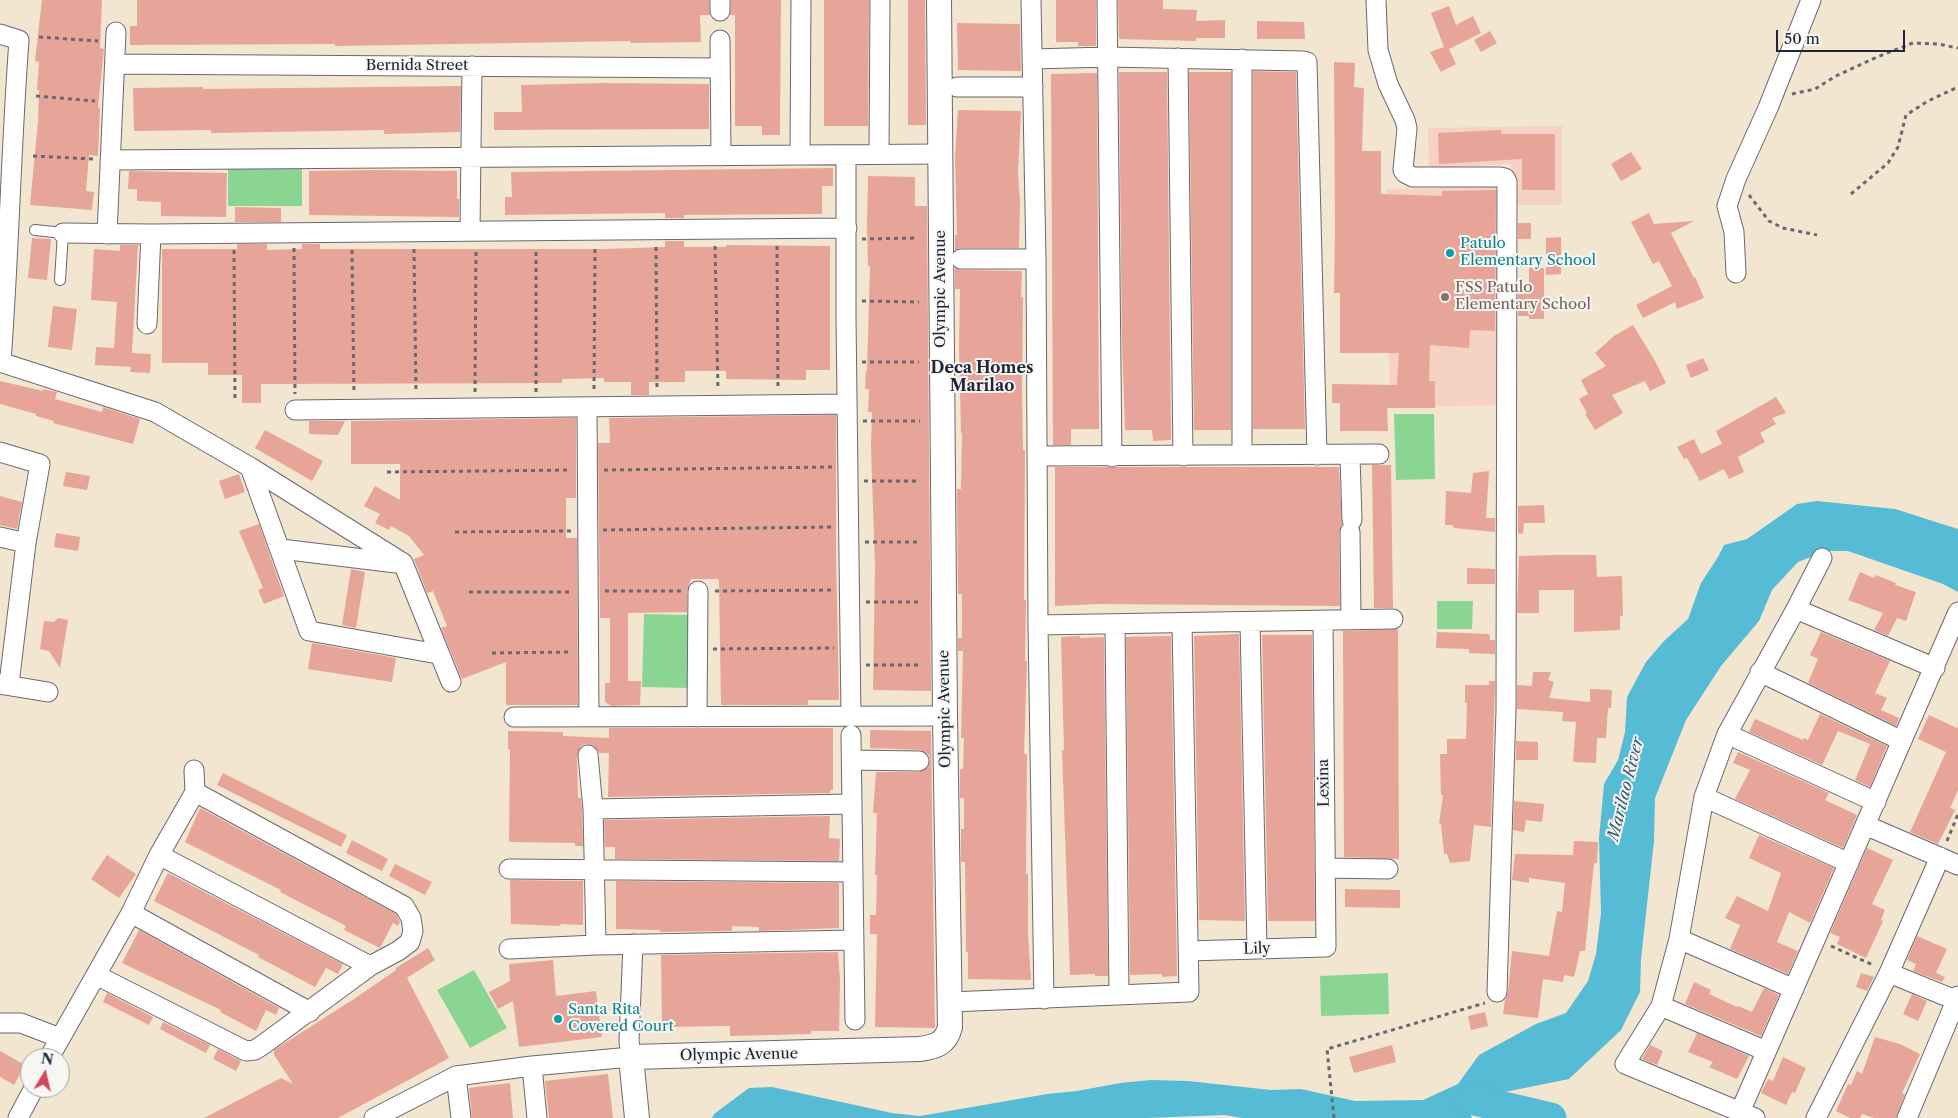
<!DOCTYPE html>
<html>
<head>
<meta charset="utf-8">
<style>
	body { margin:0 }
	#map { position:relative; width:1958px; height:1118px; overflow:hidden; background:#f2e6d1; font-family:"Libre Caslon Text",serif }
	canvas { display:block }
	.north { position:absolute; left:20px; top:1048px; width:50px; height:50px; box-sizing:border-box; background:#f6f6f2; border:1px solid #a1a1a9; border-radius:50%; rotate:9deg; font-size:14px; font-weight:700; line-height:20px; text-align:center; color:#22223b }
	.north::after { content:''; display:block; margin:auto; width:18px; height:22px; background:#d1495b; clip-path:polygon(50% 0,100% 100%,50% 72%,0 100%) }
	.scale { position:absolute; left:1776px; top:30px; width:129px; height:22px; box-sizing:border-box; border:2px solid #22223b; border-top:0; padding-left:6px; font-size:15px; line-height:18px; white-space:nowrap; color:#22223b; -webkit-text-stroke:4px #f6f6f2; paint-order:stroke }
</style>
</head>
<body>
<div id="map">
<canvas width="1958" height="1118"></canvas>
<div class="north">N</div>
<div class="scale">50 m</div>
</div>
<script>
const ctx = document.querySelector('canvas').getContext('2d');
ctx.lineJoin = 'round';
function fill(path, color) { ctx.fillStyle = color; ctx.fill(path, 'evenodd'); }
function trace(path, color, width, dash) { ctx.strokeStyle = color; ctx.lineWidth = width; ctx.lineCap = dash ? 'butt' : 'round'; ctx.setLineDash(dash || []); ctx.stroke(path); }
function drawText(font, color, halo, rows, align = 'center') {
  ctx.font = font + ' "Libre Caslon Text",serif'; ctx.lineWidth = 4; ctx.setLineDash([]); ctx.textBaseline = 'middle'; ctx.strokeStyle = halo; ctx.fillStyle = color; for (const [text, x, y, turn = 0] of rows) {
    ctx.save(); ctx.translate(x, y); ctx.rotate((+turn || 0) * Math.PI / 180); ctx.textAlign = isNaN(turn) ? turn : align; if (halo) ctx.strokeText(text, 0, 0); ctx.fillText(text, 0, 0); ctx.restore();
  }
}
fill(new Path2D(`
	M1562 126V205H1514L1511 164 1429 168 1428 128Z
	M1501 187 1503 405 1390 408 1386 189Z`), '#f6d2c5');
fill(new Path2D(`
	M228 166H302V206H228Z
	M1394 414H1434L1435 479 1396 480Z
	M1437 601H1473L1472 629H1437Z
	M644 614 691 615 690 688 642 687Z
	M474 970 507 1028 470 1048 437 990Z
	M1388 973 1389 1014 1321 1016 1320 976Z`), '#8bd592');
fill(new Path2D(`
	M1817 501 1895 509 1958 529V592L1943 584 1848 551H1826L1798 562 1772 590 1759 621 1721 666 1686 720 1655 798 1654 841 1641 959 1640 992 1621 1030 1569 1079 1465 1100 1472 1118H1242L1225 1115 1147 1118H712L714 1114 749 1088 772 1087 892 1113 920 1116 1047 1094 1077 1091 1120 1083 1151 1080 1188 1081 1271 1090 1301 1089 1355 1101 1423 1100 1458 1084 1479 1055 1536 1024 1566 1013 1588 981 1596 954 1601 913 1599 838 1604 784 1618 760 1625 732 1627 697 1646 662 1664 641 1688 619 1701 583 1718 557 1724 545 1747 539 1797 504Z`), '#56bbd5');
trace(new Path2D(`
	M1470 1099 1551 1118`), '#56bbd5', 31);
fill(new Path2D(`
	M42 0H102L100 48 104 49 98 107 100 108 98 156 89 155 86 191 94 192 92 210 30 205 38 121 39 90H37L39 62 35 61Z
	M137 0H709L710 15H700L701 42 631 43 630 41 335 46V44L130 45V26H137Z
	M731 0H781L780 135H762V126H735V15H730Z
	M824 0H869L868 126H824Z
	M908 0H925L926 125H908Z
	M1056 0H1096V46H1078V42H1056Z
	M1118 0H1163V9L1197 10 1196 21 1225 20V38H1196V41L1119 39Z
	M1449 6 1456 25 1473 16 1481 33 1449 49 1456 64 1441 72 1430 52 1444 47 1431 13Z
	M1257 21 1304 22 1305 39H1257Z
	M957 23 1020 24 1021 71 958 70Z
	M1490 31 1497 43 1481 52 1474 40Z
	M1334 62 1355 63 1354 87 1364 88 1362 151H1381V194L1442 196V191L1496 190 1495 331 1470 330 1469 348 1430 345 1429 381H1435V408H1387L1388 431H1340V403H1332V384L1397 385 1399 353H1340V293H1334L1335 231Z
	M1253 71 1296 72 1305 429H1253Z
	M1120 72H1167L1171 440 1153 441 1152 430H1125L1122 343 1119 73Z
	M1189 72H1231V430H1194Z
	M1097 73 1099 429H1071V445H1053L1051 74Z
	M603 83 709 84V129L494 130V112H522L521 85Z
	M461 86 460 132 384 134V130L211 133V130L134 131 133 88 203 87V89Z
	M958 110 1021 111 1018 173 1020 201 1019 248H961L955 250V235H957L955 157Z
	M1501 130V134H1555V190H1522V159L1439 164 1438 133Z
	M1631 152 1642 169 1621 181 1611 164Z
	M833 168V186H822V214L684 215V218H665V213L505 215V197H512L511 172Z
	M373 170 457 171V199H459V217L309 215V171Z
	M129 171 227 173 226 217 161 216V202L137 201V189H128Z
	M868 176 915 177V206H927L931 691 873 690 875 567 871 447 872 412H868L869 389H865L866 370 867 371 870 266H868L867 223Z
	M235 207 281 208V222H235Z
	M1649 213 1654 224 1694 221 1671 233 1694 278 1695 277 1704 298 1677 309 1675 302 1643 318 1636 305 1672 286 1659 261 1653 264 1631 222Z
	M1518 223H1531V239H1518Z
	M1561 237V274L1546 275V238Z
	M32 238 51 239 47 280 28 278Z
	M665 241H684V247H726V245L830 246V370H806V380L726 379V371H685V382H649V395H631V382H604V378L562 379V383L261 384V403H242V375H208V363H162V249H237V244H267V250L302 249V244H320V249H603L665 247Z
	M120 245H138L132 353 151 354 150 373 130 372 131 367 95 365 96 347 114 348 117 302 91 300 94 249 120 251Z
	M955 268 961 270 1022 271 1021 297H1023L1022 390 1023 450H1025L1024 600H1026L1025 661H1027L1024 754H1027L1026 874H1028V935L1031 980 968 979V952H966L965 862H961V829H964V798H960V769H963L964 738H961L963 651H958V638H962V594H958L957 489H961L962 433H961L959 348 960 289H955Z
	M1529 268H1544V319H1529V316H1518V291H1529Z
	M53 306 77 309 72 350 48 347Z
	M1633 325 1655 361 1666 383 1650 391 1645 381 1612 395 1623 413 1595 430 1585 414 1587 413 1579 399 1588 394 1581 380 1606 366 1595 353 1614 336Z
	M1703 358 1709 370 1691 378 1686 365Z
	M0 381 43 391V389L57 392 55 399 102 412 103 407 140 419 133 444 53 423 54 421 36 416V414L0 404Z
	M1776 397 1786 413 1772 418 1776 424 1760 433 1765 442 1738 457 1744 472 1729 479 1724 469 1700 481 1687 458 1684 459 1677 447 1694 439 1701 454 1722 444 1716 431Z
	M836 415V555L839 700H808V705H721L719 581 718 579H691L687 591V612L628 613V681H641L640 705 611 706 605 702V683H610V618H600L598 443H610L609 418Z
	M576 418V498H566V538H577L578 705H506V662L462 679 441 628 447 626 433 591 427 593 414 559 424 555 409 536 391 526 389 530 375 523 380 514 364 506 375 486 400 500V464H351V421Z
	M309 421H345L338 435 309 434Z
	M265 430 323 461 312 481 255 448Z
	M1372 465H1391L1393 608H1374Z
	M1055 467H1339L1342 525 1339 532 1340 606 1099 604 1055 606Z
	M1489 471 1486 518H1495V532L1454 528 1453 525H1445L1446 491 1471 493 1473 473Z
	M66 472 90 476 87 490 63 486Z
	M239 474 245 492 225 499 219 481Z
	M0 496 22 502 17 529 0 525Z
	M1544 505 1545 523H1524L1523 534 1518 533V506Z
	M259 524 284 596 264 604 258 590 263 588 239 531Z
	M56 533 80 537 78 551 54 547Z
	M1554 555H1596L1597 577 1622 576 1623 616H1620V630L1574 632V590H1539V613H1517L1519 556Z
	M1467 568 1495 569V584H1467Z
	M351 569 365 572 356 628 342 625Z
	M1860 572 1874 578 1876 575 1896 583 1895 585 1916 592 1906 621 1897 618 1888 636 1874 630 1883 613 1848 600Z
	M58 618 68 620 60 668 49 651 40 649 44 621 54 622Z
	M1398 629 1399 859 1344 857 1343 631Z
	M1437 632 1489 634 1490 640H1495V654L1469 653V649L1436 648Z
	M1821 632 1890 661 1875 693 1887 698 1881 710 1899 718 1896 726 1808 683 1818 659 1810 655Z
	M1239 634 1245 921 1199 920 1194 636Z
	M1262 635H1312L1315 921H1268Z
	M1080 636V638L1104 637 1108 976H1095V974L1070 975 1062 750H1064L1061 637Z
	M1171 636 1177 976 1162 977V974L1130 975 1126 637Z
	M312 643 396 658 392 682 308 669Z
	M1533 672H1551L1548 680 1554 682 1549 698 1590 702V689L1612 690 1611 708H1608L1606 738H1597L1596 763 1573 762 1576 722 1562 721 1563 712 1517 709V685L1532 686Z
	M1489 681H1495L1491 827 1474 825 1470 861 1450 863 1447 854H1444L1441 824 1439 823 1443 795H1441L1440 754H1447V739H1466L1467 703H1465V685H1489Z
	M1820 714 1887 746 1870 787 1855 780 1870 744 1838 731 1822 765 1749 732 1755 719 1803 740V738L1808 740Z
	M1929 715 1957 728 1958 725V790L1950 808 1955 810 1938 844 1910 832 1946 752 1918 739Z
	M609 728H833V790H830V793L608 797 609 753H599L593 745 586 744 581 746 577 756 578 798H581L582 810 583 846H575V843L509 842 510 749H508V731L563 732V736L609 738Z
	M870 730 931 731 935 1028 875 1027 877 934H870V915H876L877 875H875L877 813H873L876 772H919L928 767 930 761 929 755 920 750 870 748Z
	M1516 741 1538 742V760H1516Z
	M1738 752 1829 793 1825 800 1857 815 1843 848 1735 799 1750 770 1733 763Z
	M223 773 347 835 341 847 217 785Z
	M1514 801 1544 804 1542 822 1526 820 1524 832 1513 830Z
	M200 808 396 914 400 922 398 926 393 923 380 948 344 930 346 926 280 892 281 890 185 842Z
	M830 816 829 838 840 839 839 861 615 859V847H605L604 820Z
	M1759 835 1834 868 1810 923 1789 912 1777 942 1798 951 1788 974 1730 949 1740 925 1725 918 1737 896 1768 911 1781 873 1749 858Z
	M352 840 388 859 382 871 346 853Z
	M1574 841 1598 842 1597 863H1594L1585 951H1580L1574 977 1564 975 1563 982 1543 979 1538 1018 1503 1014 1505 1000 1508 992 1512 951 1549 956 1557 911 1562 912 1565 883 1529 878V883L1512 880 1515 854 1573 855Z
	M1867 848 1893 860 1872 904 1885 910 1881 920 1883 921 1866 958 1837 944 1840 937 1830 933Z
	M107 855 136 874 119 898 91 879Z
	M395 864 432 882 425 895 389 876Z
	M168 873 343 964 338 974 326 968 315 987 258 957 259 955 154 901Z
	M510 880 583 881V925L561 924 560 926 511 924Z
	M616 881 839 883V928L759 931V927L732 926V931L660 932V930L616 929Z
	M1345 889 1400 890V908L1345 907Z
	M139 930 279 1008 276 1015 266 1010 256 1031 220 1012 221 1010 122 963Z
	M1917 936 1947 949 1936 973 1945 977 1942 982 1913 971 1916 964 1907 960Z
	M428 948 435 960 407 978 449 1058 338 1118H204L281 1078 293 1084 274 1055V1050L354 999 396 970V968Z
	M838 952 840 981 839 1031H811V1034L730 1036V1026L662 1027 661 955Z
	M553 960 556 996 596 991 602 1037 519 1047 513 1001 498 1009 489 992 510 981 509 964Z
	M1861 973 1874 977 1867 991 1856 987Z
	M1694 982 1711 990 1709 994 1737 1007 1738 1006 1752 1012 1764 988 1779 995 1761 1036 1685 1004Z
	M107 993 153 1017 149 1025 103 1002Z
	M1912 994 1927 1001 1918 1021 1903 1014Z
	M1485 1012 1488 1026 1471 1030 1468 1016Z
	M163 1022 210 1045 206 1053 160 1029Z
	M1697 1033 1749 1056 1737 1079 1709 1067 1713 1062 1688 1052Z
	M1875 1037 1900 1044 1920 1054 1902 1093 1905 1094 1896 1118H1874L1862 1114 1860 1118H1850L1836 1111 1848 1084 1851 1085 1857 1071 1862 1074Z
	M1392 1045 1396 1062 1354 1073 1349 1057Z
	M1650 1045 1663 1051 1657 1065 1642 1059Z
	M218 1049 241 1061 236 1071 213 1059Z
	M0 1051 25 1065 14 1085 0 1077Z
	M1783 1057 1806 1068 1795 1093 1792 1092 1786 1105 1761 1093 1768 1079 1773 1081Z
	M608 1074 613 1118H549L545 1081Z
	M510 1083 513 1118H472L469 1088Z`), '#e7a498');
const service = new Path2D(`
	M35 230 63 233 60 280`);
const minor = new Path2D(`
	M720 0V11
	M1031 0 1036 259 1038 625 1044 999
	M1107 0 1112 457
	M1376 0 1378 50 1388 84 1405 120 1407 128 1403 170 1405 173 1413 177H1500L1505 178 1507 182 1506 710 1497 992
	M0 34 19 40C11 147 9 255 1 362
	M720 40 721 156
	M1178 58 1183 456
	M1032 59 1108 57 1303 61 1307 62 1317 455
	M115 64 720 68
	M957 87H1033
	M879 154 880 0
	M800 155 801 0
	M846 155V318L851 716
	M110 160 940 154
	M470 231 472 66
	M63 233 151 234 847 228
	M107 234 116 32
	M961 259H1036
	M1736 273 1734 232 1727 206 1736 179 1768 108 1811 0
	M147 324 151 234
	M0 362 155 412 250 467 403 563 451 682
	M587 407 589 717
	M295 410 847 404
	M0 452 40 464 26 543 9 684
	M1242 454V59
	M1037 456 1379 454
	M1350 456 1352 520
	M250 467 309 631 438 654
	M1350 532 1351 620
	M0 537 26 543
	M281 549 396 563
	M1796 609 1935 668
	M1250 622 1257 949
	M1115 624 1119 995
	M1038 625 1393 619
	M1760 672 1902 741
	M0 684 48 692
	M514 717 945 716
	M697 717 698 591
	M1727 734 1876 802
	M851 735 855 1020
	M588 755 593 809 596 945
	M852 760 919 761
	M1704 797 1849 863
	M593 809 852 804
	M1865 825 1958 865
	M159 855 370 966
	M1325 868 1388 869
	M509 869 853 872
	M131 913 310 1012
	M1679 939 1794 989
	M509 949 596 945 854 940
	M1188 951 1326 947 1323 620
	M1889 973 1958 1001
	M96 975 246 1051 255 1050 264 1044 370 966 398 951 410 942 413 931 411 918 404 906 195 792
	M950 1002 1189 992 1182 623
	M1661 1006 1766 1051
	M0 1023H21L60 1038
	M49 1058 131 913 159 855 195 792 194 770
	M532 1066 537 1118
	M456 1076 461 1118
	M1740 1112 1958 612
	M18 1118 34 1088
	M374 1118 456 1076 532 1066 631 1057 629 1041 633 944
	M1755 1118 1625 1064 1661 1006 1679 939 1704 797 1727 734 1796 609 1822 558
	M1816 1118 1889 973 1940 857
	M1907 1118 1958 996`);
const tertiary = new Path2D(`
	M637 1118 631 1057 919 1049C935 1047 946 1044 950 1027L945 716 939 0`);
trace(service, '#6b6770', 12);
trace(minor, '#6b6770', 21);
trace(tertiary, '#6b6770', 26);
trace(new Path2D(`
	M39 37 98 41
	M1792 94 1815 89 1836 76 1877 57 1913 43 1938 44 1958 48
	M36 96 95 101
	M33 156 93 159
	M1851 194 1888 163 1898 147 1906 115 1928 101 1958 87
	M1749 195 1769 221 1783 228 1817 235
	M862 239 917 238
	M715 246 718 390
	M777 246 778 389
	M656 247 657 391
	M294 248 295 394
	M414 249 416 393
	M234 250 235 400
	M352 250 354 393
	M862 301 919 302
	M862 362H919
	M594 389 595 246
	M475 392 476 248
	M536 392V248
	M863 421H920
	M604 470 833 467
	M387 472 570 470
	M864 481H920
	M603 530 832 527
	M455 532 572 531
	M865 542H921
	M605 591H681
	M715 591 834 590
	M469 592H571
	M866 602H919
	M713 649 834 648
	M492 653 572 652
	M866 665H920
	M1947 841 1958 814
	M1831 946 1873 965
	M1334 1118 1327 1049 1485 1003`), '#6b6770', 3, [4, 4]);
trace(service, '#fff', 10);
trace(minor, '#fff', 19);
trace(tertiary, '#fff', 24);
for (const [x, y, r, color] of [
	[1450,253,5,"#0f9aa8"],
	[1445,297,5,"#8d6e63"],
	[558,1019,5,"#0f9aa8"]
]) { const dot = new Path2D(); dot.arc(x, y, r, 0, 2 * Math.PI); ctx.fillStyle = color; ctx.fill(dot); trace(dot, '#f6f6f2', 2); }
drawText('15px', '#22223b', '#f6f6f2', [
	["Bernida Street",417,66],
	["Olympic Avenue",941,289,-90],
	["Olympic Avenue",945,709,-91],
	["Lexina",1324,783,-91],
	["Lily",1257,949,-2],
	["Olympic Avenue",739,1055,-1]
]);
drawText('15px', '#0d838f', '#f6f6f2', [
	["Patulo",1460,244],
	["Elementary School",1460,261],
	["Santa Rita",568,1010],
	["Covered Court",568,1027]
], 'left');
drawText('15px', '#785e54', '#f6f6f2', [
	["FSS Patulo",1455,288],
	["Elementary School",1455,305]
], 'left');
drawText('bold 16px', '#22223b', '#f6f6f2', [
	["Deca Homes",982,368],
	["Marilao",982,386]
]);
drawText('italic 16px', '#345871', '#f6f6f2', [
	["Marilao River",1626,789,-76]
]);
</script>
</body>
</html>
